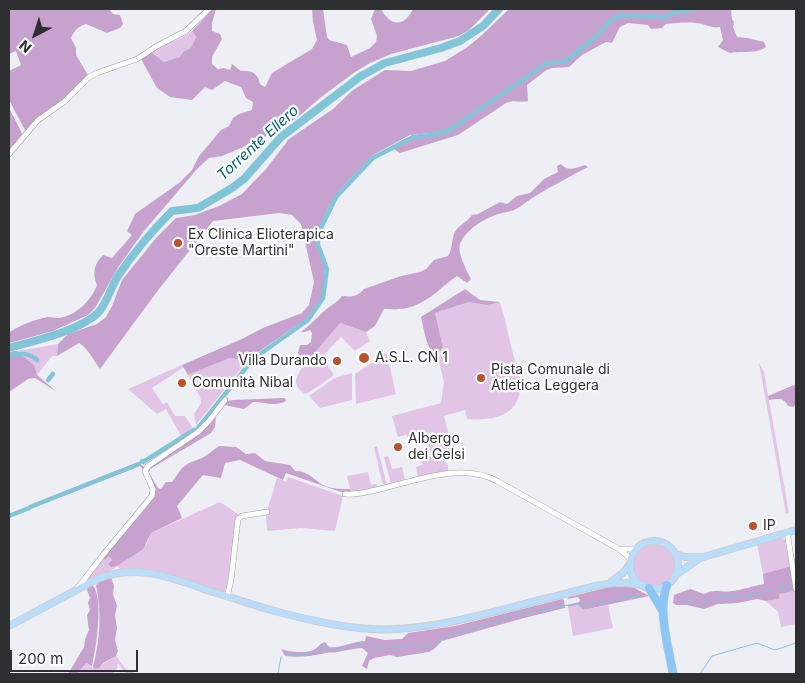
<!DOCTYPE html>
<html>
<head>
<meta charset="utf-8">
<style>
	body { margin:0 }
	#map { position:relative; width:805px; height:683px; overflow:hidden; background:#edeff5; font-family:Inter,sans-serif }
	canvas { display:block }
	.frame { position:absolute; inset:0; border:10px solid #2e2f31; pointer-events:none }
	.north { position:absolute; left:10px; top:10px; width:50px; height:50px; -webkit-text-stroke:4px #fff; paint-order:stroke; rotate:220deg; font-size:14px; font-weight:700; line-height:20px; text-align:center; color:#2e2f31 }
	.north::after { content:''; display:block; margin:auto; width:18px; height:22px; background:#2e2f31; clip-path:polygon(50% 0,100% 100%,50% 72%,0 100%) }
	.scale { position:absolute; left:10px; top:650px; width:128px; height:22px; box-sizing:border-box; border:2px solid #2e2f31; border-top:0; padding-left:6px; font-size:15px; line-height:18px; white-space:nowrap; color:#2e2f31; -webkit-text-stroke:4px #fff; paint-order:stroke }
</style>
</head>
<body>
<div id="map">
<canvas width="805" height="683"></canvas>
<div class="frame"></div>
<div class="north">N</div>
<div class="scale">200 m</div>
</div>
<script>
const ctx = document.querySelector('canvas').getContext('2d');
ctx.lineJoin = 'round';
function fill(path, color) { ctx.fillStyle = color; ctx.fill(path, 'evenodd'); }
function trace(path, color, width, dash) { ctx.strokeStyle = color; ctx.lineWidth = width; ctx.lineCap = dash ? 'butt' : 'round'; ctx.setLineDash(dash || []); ctx.stroke(path); }
function drawText(font, color, halo, rows, align = 'center') {
  ctx.font = font + ' Inter,sans-serif'; ctx.lineWidth = 4.5; ctx.setLineDash([]); ctx.textBaseline = 'middle'; ctx.strokeStyle = halo; ctx.fillStyle = color; for (const [text, x, y, turn = 0] of rows) {
    ctx.save(); ctx.translate(x, y); ctx.rotate((+turn || 0) * Math.PI / 180); ctx.textAlign = isNaN(turn) ? turn : align; if (halo) ctx.strokeText(text, 0, 0); ctx.fillText(text, 0, 0); ctx.restore();
  }
}
fill(new Path2D(`
	M192 31 196 36 191 49 183 52 180 57 164 62 151 52C164 43 180 41 192 31Z
	M469 302 487 305 500 302C505 319 509 337 513 354 516 364 520 375 520 385 521 417 491 421 467 419L465 410 444 416 454 453 440 456 430 452 426 438 434 436 433 432 408 438 406 435 398 437 392 416 441 403 444 382 437 355 443 347 435 313Z
	M340 323 366 332 370 341 355 351 341 337 322 357 334 375 310 392 305 394C300 390 296 387 296 381 297 367 330 335 340 323Z
	M58 344 57 356H52L37 375 34 365 17 351Z
	M377 352 387 354 396 394 356 404 355 374 379 358Z
	M230 358 242 360 244 365 196 425 194 414 201 403 200 397 188 375Z
	M759 363 764 372 789 513 786 514Z
	M182 365 184 367 152 388 163 404 167 402 175 416H185L193 428 181 436 166 409 157 414 128 389Z
	M352 373V400L320 408 309 396 335 378Z
	M377 446 387 485H384L382 482 374 447Z
	M428 455 446 463 448 465V471L418 478 416 467 422 465 420 457Z
	M388 456 392 469 402 467 405 480 391 484 384 457Z
	M368 472 371 485 375 484 379 487 351 493 347 476Z
	M288 477 343 496 335 531 301 528 267 531 266 514 277 478 286 482Z
	M220 502 238 514 232 562 225 593C191 581 158 567 121 570L117 566 109 572 82 583 98 566 103 557 109 556 112 560 109 564 146 545 151 533Z
	M781 537 787 541 791 566 763 574 757 544Z
	M633 565a21 21 0 1 1 42 0a21 21 0 1 1-42 0Z
	M795 591 796 624 781 627 778 612 766 601 779 599 778 594Z
	M578 605 583 610 608 605 613 628 573 636 568 607Z
	M116 656 128 672 132 670 134 674H126L118 663 117 669 112 674H77L86 663 95 669Z`), '#e2c5e6');
fill(new Path2D(`
	M9 9H109L113 14 120 15 123 24 120 28 107 33 86 24C79 26 74 30 71 38L76 48V55L88 75 69 96 26 132 9 100V71L21 65 16 51 9 54Z
	M213 9H216L212 23V31L220 34 222 39 212 57V64L218 69 224 68 230 70 232 64 241 71C251 70 258 73 260 84L265 87 272 73 312 49 317 40 313 22 312 9H323L327 37 329 40 347 45 351 57 370 48 376 42 377 36 371 19 375 9H381C390 26 404 28 413 9H490L469 30 459 36 391 54 370 63 355 72 320 98 298 117 285 125 272 130 260 142 248 145 222 156 209 158 197 169 144 231 119 266 95 308 88 315 53 331 9 343V333C15 327 41 317 49 317 52 317 54 318 57 318 75 317 91 301 97 285 92 273 94 264 103 255L112 258 132 235 127 231 135 214 179 183 192 170 199 156 221 130 229 126 233 118 239 114 252 110 253 102 246 98 241 87 225 81 212 90 205 87 192 100 170 97 157 88 141 59 151 52 164 62 180 57 183 52 191 48 196 37 192 31Z
	M509 9H692L664 16 623 14 611 18 597 34 566 60 544 64 449 129 432 133 410 135 373 155 337 193 330 204 316 235V243L325 269 322 298 306 319 251 357 244 365 242 360 230 358 188 375 182 365 242 339 263 328 302 313 309 305 314 282 301 224 292 215 279 213 213 221 159 289 100 369C94 361 87 347 79 343L57 356 58 344 68 334 97 324 106 317 112 306 122 280 156 238 176 218 195 215 219 206 242 194 266 169 289 139 333 109 353 90 385 70 411 71 445 61 466 48 481 36Z
	M698 9H731L732 19 734 22 733 27 737 37 747 38 764 42 766 47C755 55 742 50 730 53L718 47 723 40 720 27C712 29 704 23 696 23 686 22 676 23 666 24L662 28 651 29 648 25 628 23 620 27 612 43 606 42 582 55 569 67 552 68 545 71 527 85 528 101C520 103 514 99 506 103L458 135 400 153 392 148 415 138 434 136 452 130 545 66 567 61 598 36 613 20 623 16H636L665 17Z
	M9 108 23 135 9 152Z
	M561 164C568 172 576 168 585 165L588 167C570 177 551 186 534 197 527 201 521 207 514 210 510 212 504 212 499 214 485 218 466 229 460 244 457 253 467 271 471 279L467 283 457 276C438 289 425 307 400 309 395 310 390 309 384 309L375 326 366 332 340 323 305 364 299 360 298 353 300 345H307L311 342 312 333 310 330 305 332H301C310 325 316 319 323 312 330 305 336 304 342 296 352 297 357 297 364 289L401 276 420 272 426 269 434 260 448 256C453 249 451 240 455 232 458 226 467 222 472 215L478 214 500 202 507 204 517 196 530 193 544 179 558 172 557 166Z
	M465 289 480 300 500 302 487 305 469 302 435 313 443 347 437 355C426 351 424 328 421 317Z
	M13 351H17L34 365 37 375 57 392 35 378 28 379 9 392V353Z
	M794 385 796 386V405L793 407 788 406C783 397 779 399 769 400L768 396Z
	M285 398 286 401C276 407 264 402 253 402L244 409 224 405 228 401 233 400Z
	M216 415 215 427 211 433 150 469 149 473 158 488 161 489 166 482H172L182 468 189 463 204 457 219 446 236 447 246 454 255 453 265 461 290 465 295 471C308 471 313 479 323 485 331 489 341 489 350 489L351 493 341 492 286 473 283 480 240 460 225 463 221 478 203 475 177 506 182 518 151 533 143 549 117 566 111 567 108 564 112 560 109 556 105 560 103 557 153 498 148 469Z
	M138 462 145 468 144 471 140 466 33 508 30 505Z
	M791 566 795 591 779 594V599L766 601 757 599 738 603 718 604 704 609 687 605H676L673 603 674 595 690 589 704 594C715 588 720 593 732 591 743 590 753 586 764 584L763 574Z
	M111 577 114 586 113 594 117 606 115 615 117 628 115 640 118 651 116 656 103 663 99 668 95 669 93 667C100 640 102 612 96 585L102 580Z
	M93 586C104 599 96 649 92 666L86 663 77 674H68L84 647 85 639 89 630 87 615 90 610 88 603 90 598 86 587Z
	M622 586 633 587 649 596 583 610 578 605 568 607V605L579 602 580 600 578 597 567 599 569 597 609 587Z
	M562 599 564 600 565 608 524 618 442 641 434 649 429 652 397 657 390 655 374 658 369 661 367 669 362 666 368 653 362 648C353 649 346 650 338 652 334 653 330 652 326 653 312 656 300 658 285 656L281 649C289 652 308 654 315 649 319 646 320 644 325 642L329 647C340 649 353 641 365 641L366 636 385 640 402 639 408 633 455 626Z`), '#c8a2ce');
trace(new Path2D(`
	M675 599 700 602 723 596 737 597 770 590 793 587
	M286 655C301 654 308 655 323 648L334 650 360 644 382 649 392 646 421 648 431 645 449 635 495 622 510 616 574 604H596L628 596 640 597
	M278 674 281 657
	M700 674 712 656 757 643 775 650 796 643`), '#82c5d9', 1);
trace(new Path2D(`
	M517 84 545 64 566 61 598 35 612 19 622 15 665 17 677 12 695 9
	M9 356C21 353 28 352 37 360
	M48 380 53 374
	M198 428 253 359 308 320 323 298 327 269 318 245V234L336 197 373 158 413 137 433 135 450 130 515 85
	M142 461 143 462 194 430
	M30 507 139 464
	M9 516 29 508`), '#82c5d9', 4.5);
trace(new Path2D(`
	M9 348C34 341 79 331 98 313 107 303 111 287 118 276 134 252 152 231 172 211L198 208 232 188 244 179 281 137 361 76 385 63 441 48 460 41 483 26 499 9`), '#82c5d9', 8);
const minor = new Path2D(`
	M9 154 38 120 64 102 88 78 97 73 137 59 157 46 186 31 209 9
	M345 494C357 495 368 492 380 489 416 481 461 462 497 481L619 549 631 559
	M787 532 796 589
	M622 549H636
	M76 590 103 555 152 496 153 489 145 471 148 466 198 432 209 421 225 400
	M227 597 231 580 238 519 242 516 267 512`);
const major = new Path2D(`
	M630 565a24 24 0 1 1 48 0a24 24 0 1 1-48 0Z
	M675 554 685 557H699
	M677 574 700 558 796 530
	M611 582 623 573 630 564
	M9 626 97 579C135 563 170 577 207 590 226 596 245 602 264 608 299 618 335 627 371 629 429 633 500 609 557 596 588 588 609 579 642 585`);
const highway = new Path2D(`
	M667 585C657 610 669 649 673 674
	M649 588 662 610`);
trace(minor, '#9fa0a5', 6);
trace(major, '#cdcdce', 8);
trace(highway, '#cdcdce', 9);
trace(minor, '#fff', 5);
trace(major, '#b9ddfa', 6);
trace(highway, '#8bc6f7', 8);
for (const [x, y, r, color] of [
	[178,243,5,"#ba532b"],
	[364,358,6,"#ba532b"],
	[337,361,5,"#ba532b"],
	[481,378,5,"#ba532b"],
	[182,383,5,"#ba532b"],
	[398,447,5,"#ba532b"],
	[753,526,5,"#ba532b"]
]) { const dot = new Path2D(); dot.arc(x, y, r, 0, 2 * Math.PI); ctx.fillStyle = color; ctx.fill(dot); trace(dot, '#fff', 2); }
drawText('14px', '#2e2f31', '#fff', [
	["Ex Clinica Elioterapica",188,235],
	["\"Oreste Martini\"",188,251],
	["A.S.L. CN 1",375,358],
	["Villa Durando",327,361,"right"],
	["Pista Comunale di",491,370],
	["Atletica Leggera",491,386],
	["Comunità Nibal",192,383],
	["Albergo",408,439],
	["dei Gelsi",408,455],
	["IP",763,526]
], 'left');
drawText('italic 15px', '#006376', '#fff', [
	["Torrente Ellero",258,143,-42]
]);
</script>
</body>
</html>
